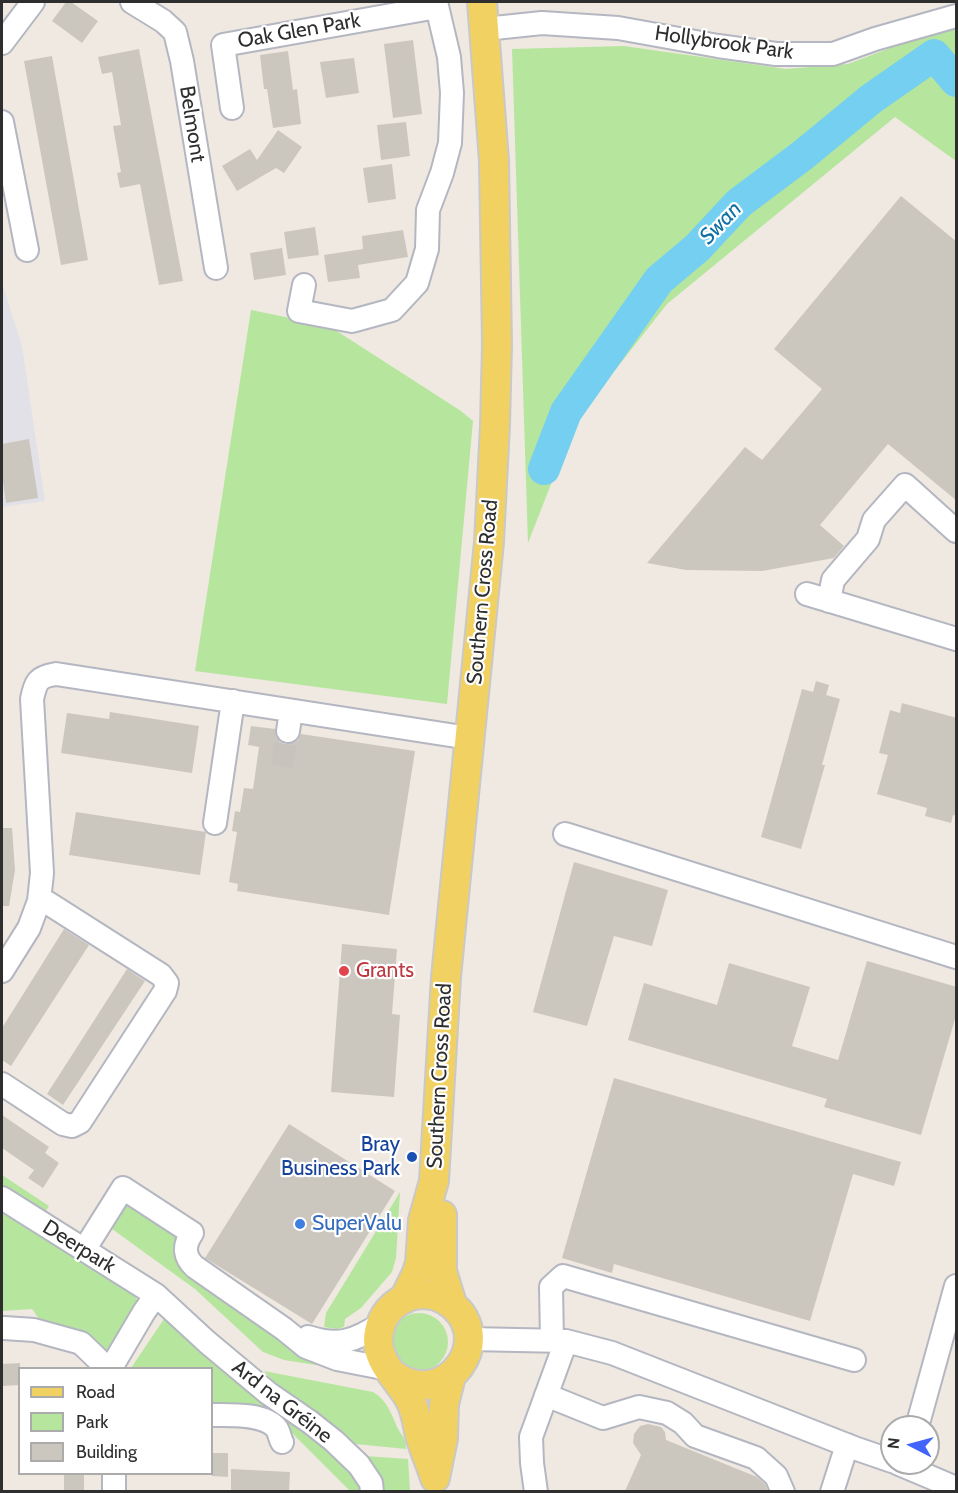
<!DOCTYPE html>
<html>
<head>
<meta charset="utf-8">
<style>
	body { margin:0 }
	#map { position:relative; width:958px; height:1493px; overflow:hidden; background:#efe9e1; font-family:Cabin,sans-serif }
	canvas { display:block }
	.frame { position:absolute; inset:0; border:3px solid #2e2e2e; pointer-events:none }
	.legend { position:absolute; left:18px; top:1367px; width:195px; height:108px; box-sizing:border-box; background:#fff; border:2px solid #ababab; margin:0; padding:8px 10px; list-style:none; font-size:18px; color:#2e2e2e }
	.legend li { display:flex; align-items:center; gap:12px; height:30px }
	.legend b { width:30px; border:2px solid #ababab }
	.north { position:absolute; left:880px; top:1415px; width:60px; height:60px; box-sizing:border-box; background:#fff; border:2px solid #ababab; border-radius:50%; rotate:276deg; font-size:16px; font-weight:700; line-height:24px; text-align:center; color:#2e2e2e }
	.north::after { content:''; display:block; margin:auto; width:21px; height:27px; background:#4264fb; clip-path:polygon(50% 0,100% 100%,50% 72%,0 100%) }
</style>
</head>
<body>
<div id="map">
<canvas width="958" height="1493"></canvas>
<div class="frame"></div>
<ul class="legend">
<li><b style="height:8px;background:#f2d163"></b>Road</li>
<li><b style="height:16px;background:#b6e59e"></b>Park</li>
<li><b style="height:16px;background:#cbc7bf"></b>Building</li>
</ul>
<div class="north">N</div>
</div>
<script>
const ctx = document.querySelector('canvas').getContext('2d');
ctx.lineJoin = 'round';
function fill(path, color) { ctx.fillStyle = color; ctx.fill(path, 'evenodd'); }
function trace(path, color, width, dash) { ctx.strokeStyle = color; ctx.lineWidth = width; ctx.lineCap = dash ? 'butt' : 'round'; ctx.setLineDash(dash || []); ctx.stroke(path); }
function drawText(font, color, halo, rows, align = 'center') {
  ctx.font = font + ' Cabin,sans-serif'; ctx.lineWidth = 4.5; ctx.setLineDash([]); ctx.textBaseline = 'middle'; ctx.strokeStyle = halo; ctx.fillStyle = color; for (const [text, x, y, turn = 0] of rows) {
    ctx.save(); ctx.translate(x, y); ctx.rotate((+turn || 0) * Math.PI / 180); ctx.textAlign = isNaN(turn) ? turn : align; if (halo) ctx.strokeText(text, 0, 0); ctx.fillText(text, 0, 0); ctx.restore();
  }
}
fill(new Path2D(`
	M2 283 22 346 45 501 2 507Z`), '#e3e1e8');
fill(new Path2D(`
	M956 23V161L895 117 667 304 576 420 528 543 512 49 624 46 786 69 848 64Z
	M251 310 329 326 461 411 473 421 447 704 195 671Z
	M2 1175 49 1206 44 1214 2 1186Z
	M400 1192 396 1258 392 1272 361 1308 345 1319 344 1327 337 1329 324 1327 326 1313Z
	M123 1202H128L176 1232C177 1252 172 1252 184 1272L348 1370 284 1360 263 1352 195 1289 108 1226Z
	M2 1208 133 1292 139 1304 107 1354 42 1323 32 1309 2 1311Z
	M390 1342a29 29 0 1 1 58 0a29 29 0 1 1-58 0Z
	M166 1316 200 1352 306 1432 364 1487V1491H350L281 1422 212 1405V1368H131Z
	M264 1371 373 1392C387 1400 391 1413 397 1427 401 1435 407 1439 406 1449L356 1444 273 1381Z
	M364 1456 408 1459 410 1491H379Z`), '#b6e59e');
trace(new Path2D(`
	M544 469 566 412 659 280 697 248 739 203 803 155 871 99 934 55 956 81`), '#75cff0', 32);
fill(new Path2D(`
	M66 2H71L98 21 82 43 52 21Z
	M413 40 422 114 393 118 384 44Z
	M139 49 183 281 159 285 140 184 120 188 117 173 121 172 113 126 121 125 112 72 102 74 98 57Z
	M288 51 293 90 297 89 301 124 273 128 267 89H264L260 55Z
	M52 56 88 260 61 265 24 61Z
	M354 58 359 93 326 98 320 62Z
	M406 122 410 156 381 160 377 125Z
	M278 130 302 147 284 173 276 168 237 191 222 166 250 149 257 160Z
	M392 164 396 199 368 203 363 168Z
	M901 196 957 242V501L888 444 820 525 844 546 834 558 762 571 686 570 647 563 745 447 762 460 822 389 774 349Z
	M315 227 319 255 288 259 284 232Z
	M403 230 408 257 358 265 360 278 328 282 324 255 363 249 362 236Z
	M282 248 286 275 254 280 250 253Z
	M29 439 38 498 6 503 2 474V444Z
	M816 681 829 685 826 695 840 699 822 765H825L801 849 761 837 802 689 813 692Z
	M902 703 957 718V816L953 815 951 823 925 816 927 808 877 794 888 755 879 753 890 710 900 713Z
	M110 712 199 726 192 773 61 753 67 713 109 719Z
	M251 726 275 729 276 736 280 742 285 744 293 743 298 740 301 734 415 751 389 915 237 891 238 884 229 882 237 832 232 831 235 811 240 812 244 788 253 789 259 747 248 745Z
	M76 812 206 832 200 875 69 855Z
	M2 828H12L15 870 9 906H2Z
	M574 862 668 890 652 946 614 936 587 1026 533 1012Z
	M64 929 89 945 11 1066 2 1060V1028Z
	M342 944 397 949 392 1014 400 1015 394 1097 331 1092Z
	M867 961 957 987V1012L921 1135 824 1107 827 1099 628 1040 644 983 717 1005 729 963 810 987 792 1046 838 1060Z
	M127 969 145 981 63 1105 47 1094Z
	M614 1078 901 1162 894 1186 853 1174 810 1321 614 1264 612 1273 562 1258Z
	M2 1115 49 1147 45 1153 59 1163 43 1188 28 1178 34 1170 2 1148Z
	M289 1124 395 1191 312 1324 205 1258Z
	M20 1363V1385L2 1386V1364Z
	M648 1424 661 1427 665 1432 666 1440 757 1477 765 1484 768 1491H625L641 1455 633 1443 634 1434 640 1426Z
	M212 1453H228V1477L212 1476Z
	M231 1469 290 1472 289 1491H231Z
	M64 1473H84V1491H64Z`), '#cbc7bf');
trace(new Path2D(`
	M282 766 288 731`), '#c8c4bd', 22, [22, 11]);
const minor = new Path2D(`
	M132 2 163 21 175 32 182 61 216 268
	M485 29 542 23 618 28 718 46 776 54H833L875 39 956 16
	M2 43 33 2
	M232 108 223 45 437 7
	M2 122 27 250
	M304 285 299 311 352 321 392 310 417 283 427 249 428 210 442 173 450 143 452 93 449 57 436 2
	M807 594 956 639
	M829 601 833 580 868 539 874 520 905 485 956 531
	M288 731 291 711
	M215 823 233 701
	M565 834 956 957
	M2 971 29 928 39 901 42 873 32 699C36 682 37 677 56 674L469 738
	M2 1084 63 1124 72 1126 80 1122 165 991 167 983 161 975 48 903 39 901
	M2 1198 156 1295 207 1342 268 1393 310 1422 334 1441 359 1465 371 1483 372 1492
	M84 1250 123 1188 192 1233C183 1246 184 1257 195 1267L284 1329 306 1347 337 1359 388 1369
	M4 1328 34 1330 81 1343 107 1368
	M308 1337C338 1347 355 1341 381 1324
	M469 1339 566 1341 612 1353 857 1449 892 1461
	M552 1341 551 1287 563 1276 854 1360
	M111 1368 144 1312 156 1295
	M546 1395 603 1418 639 1407 667 1413 683 1423 695 1436 756 1458 776 1476 783 1492
	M212 1415C229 1415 265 1413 277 1429 279 1432 280 1439 282 1442
	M917 1427 956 1286
	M897 1463 956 1488
	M114 1492V1474
	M536 1492 532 1463 531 1437 566 1341
	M832 1492 847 1445`);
const major = new Path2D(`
	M442 1215V1271L452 1304
	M404 1299 416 1275 420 1263 423 1220 434 1181 446 977 489 542 495 425 497 345 494 161 482 2
	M391 1373C446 1416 502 1334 445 1300 435 1294 422 1293 410 1296 394 1302 382 1314 379 1332 373 1360 398 1378 410 1400 417 1413 417 1426 421 1439 425 1452 431 1465 435 1478
	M435 1478 443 1438 444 1404 451 1376`);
trace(minor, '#b4b7c1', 26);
trace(major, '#c9c9c9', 32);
trace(minor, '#fff', 22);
trace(major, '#f2d163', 28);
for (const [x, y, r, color] of [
	[344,971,6,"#e0444e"],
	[412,1157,6,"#1a4fb4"],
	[300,1224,6,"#3f7fe0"]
]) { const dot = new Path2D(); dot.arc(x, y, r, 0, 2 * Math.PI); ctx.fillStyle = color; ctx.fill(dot); trace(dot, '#fff', 2); }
drawText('21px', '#2e2e2e', '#fff', [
	["Oak Glen Park",299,31,-10],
	["Hollybrook Park",724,43,8],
	["Belmont",192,124,81],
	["Southern Cross Road",483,592,-85],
	["Southern Cross Road",440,1076,-87],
	["Deerpark",79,1247,32],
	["Ard na Gréine",282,1402,38]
]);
drawText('21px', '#be3a42', '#fff', [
	["Grants",356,971]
], 'left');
drawText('21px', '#164399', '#fff', [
	["Bray",400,1145],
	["Business Park",400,1169]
], 'right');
drawText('21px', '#366cbe', '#fff', [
	["SuperValu",312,1224]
], 'left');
drawText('italic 22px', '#0d6fa3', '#fff', [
	["Swan",721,223,-46]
]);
</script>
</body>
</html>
